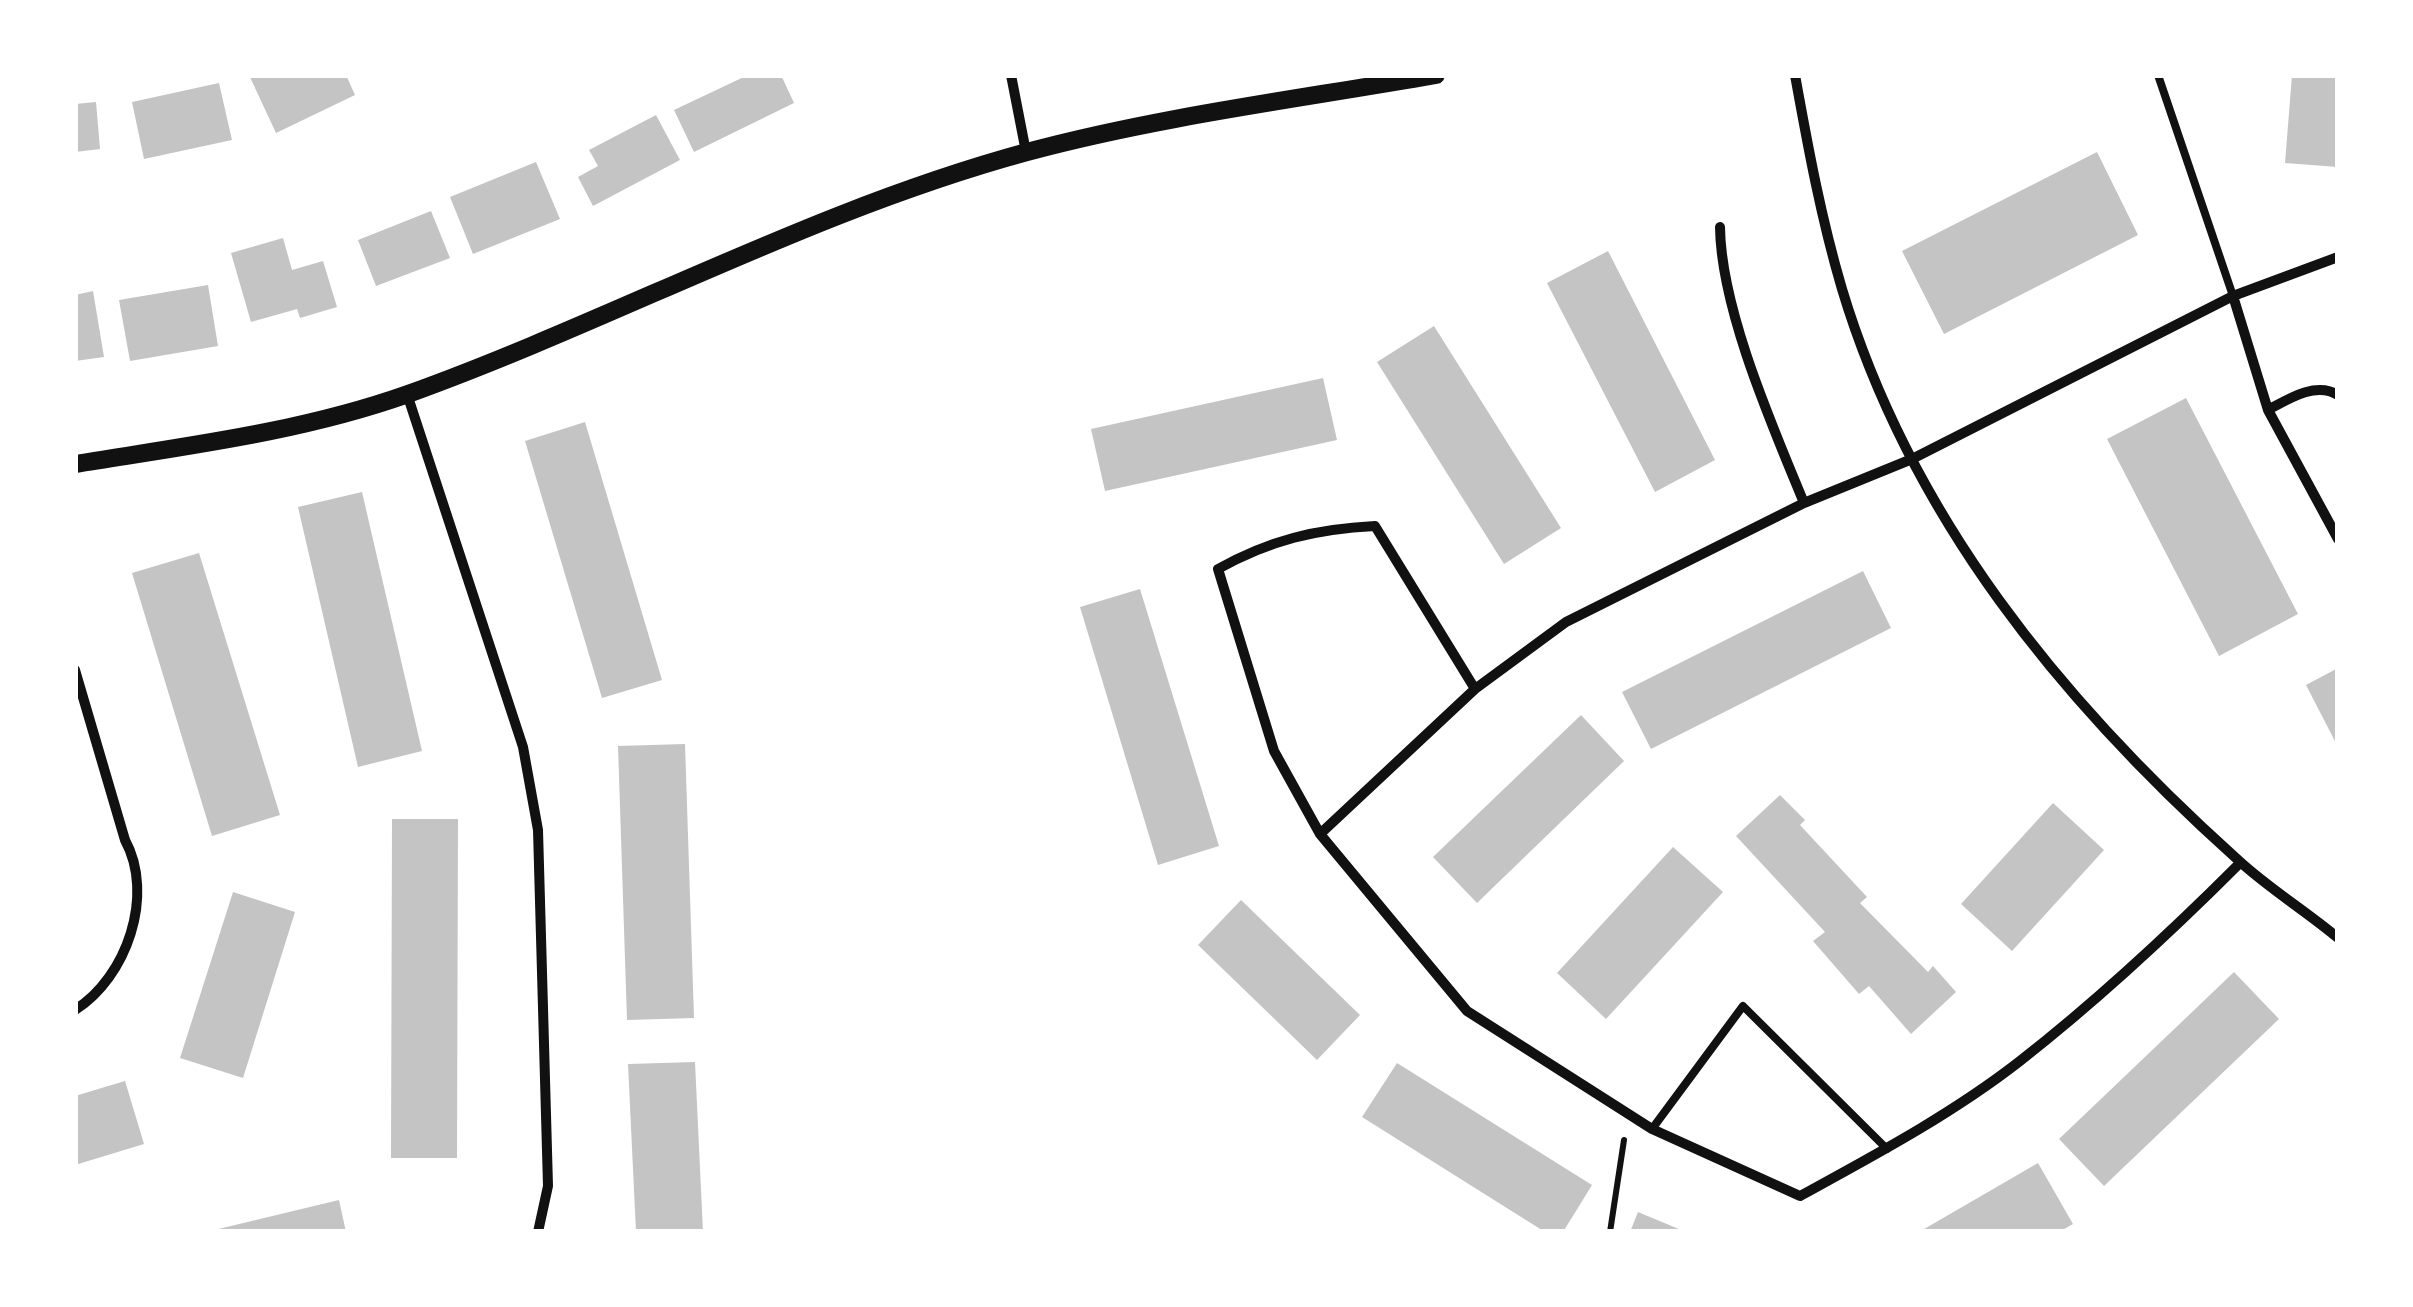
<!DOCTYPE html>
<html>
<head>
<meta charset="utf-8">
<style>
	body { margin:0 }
	#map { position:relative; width:2413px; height:1307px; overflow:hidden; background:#fff; font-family:"Archivo Narrow",sans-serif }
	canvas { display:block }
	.frame { position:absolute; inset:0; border:78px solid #fff; pointer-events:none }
</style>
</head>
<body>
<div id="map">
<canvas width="2413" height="1307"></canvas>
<div class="frame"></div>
</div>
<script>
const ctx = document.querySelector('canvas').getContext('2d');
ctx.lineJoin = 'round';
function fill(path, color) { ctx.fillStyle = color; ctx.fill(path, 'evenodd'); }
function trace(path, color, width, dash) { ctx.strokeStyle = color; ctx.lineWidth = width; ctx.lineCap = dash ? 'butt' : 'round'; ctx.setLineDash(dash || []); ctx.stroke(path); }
fill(new Path2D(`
	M249 75H346L355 95 276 133Z
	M748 75H781L794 103 694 152 674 110Z
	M2292 75H2338V167L2285 163Z
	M219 83 232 140 144 159 132 102Z
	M96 102 100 149 75 152V104Z
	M656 115 680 160 593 206 578 177 598 166 589 150Z
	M2097 152 2138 235 1944 334 1902 251Z
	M536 162 560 219 473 254 450 197Z
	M431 211 450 258 376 286 358 240Z
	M283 238 292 270 323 261 337 307 300 318 297 309 251 322 231 253Z
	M1608 251 1715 460 1655 492 1547 283Z
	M208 285 218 346 130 361 119 300Z
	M93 291 104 357 75 361V295Z
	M1434 326 1561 528 1504 564 1377 362Z
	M1323 378 1337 440 1105 491 1091 429Z
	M2186 398 2298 614 2219 656 2107 439Z
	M585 422 662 680 602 698 525 441Z
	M362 492 422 751 358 767 298 507Z
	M199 553 280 815 212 836 132 573Z
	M1863 571 1891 628 1651 749 1622 692Z
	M1140 589 1219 846 1158 865 1080 607Z
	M2338 668V747L2306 685Z
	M1581 715 1624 761 1477 903 1433 857Z
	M685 744 694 1018 627 1020 618 746Z
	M1780 795 1805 820 1800 825 1867 897 1860 903 1928 972 1933 966 1956 992 1911 1034 1869 986 1859 994 1813 941 1825 932 1736 836Z
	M2053 803 2104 850 2012 951 1961 904Z
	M392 819H458L457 1158H391Z
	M1673 847 1723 892 1606 1019 1557 973Z
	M233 892 295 912 243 1078 180 1058Z
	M1241 900 1360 1015 1317 1060 1198 945Z
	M2234 972 2279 1019 2104 1186 2059 1139Z
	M695 1062 703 1232H636L628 1064Z
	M1397 1063 1592 1185 1563 1232H1545L1362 1117Z
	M125 1081 144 1144 75 1165V1096Z
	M2038 1163 2073 1224 2059 1232H1919Z
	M339 1200 346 1232H210V1231Z
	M1638 1212 1686 1232H1630Z`), '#c4c4c4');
trace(new Path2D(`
	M1610 1232 1624 1140`), '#111', 6);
trace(new Path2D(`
	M2158 75 2233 296
	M1652 1129 1743 1006 1887 1149`), '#111', 8);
trace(new Path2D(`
	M1011 75 1026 152
	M1795 75C1808 147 1821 218 1842 289 1911 518 2062 702 2237 859 2268 888 2306 911 2338 938
	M1720 227C1721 309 1772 425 1804 503
	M2233 296 2268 410 2338 539
	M407 394 523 747 538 830 548 1186 538 1232
	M2268 410C2288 399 2316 381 2338 395
	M75 670 125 840C155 895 127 977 75 1010
	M1475 689 1375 526C1316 529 1270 540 1218 569L1274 751 1320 834 1467 1011 1652 1129 1800 1196C1875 1155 1952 1114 2020 1061 2098 1000 2170 933 2240 863
	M1320 834 1475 689 1566 622 1804 503 1912 459 2233 296 2338 257`), '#111', 10);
trace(new Path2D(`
	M75 464C186 446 301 432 408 394 616 319 813 210 1027 152 1161 116 1300 99 1436 75`), '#111', 18);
</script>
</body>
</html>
